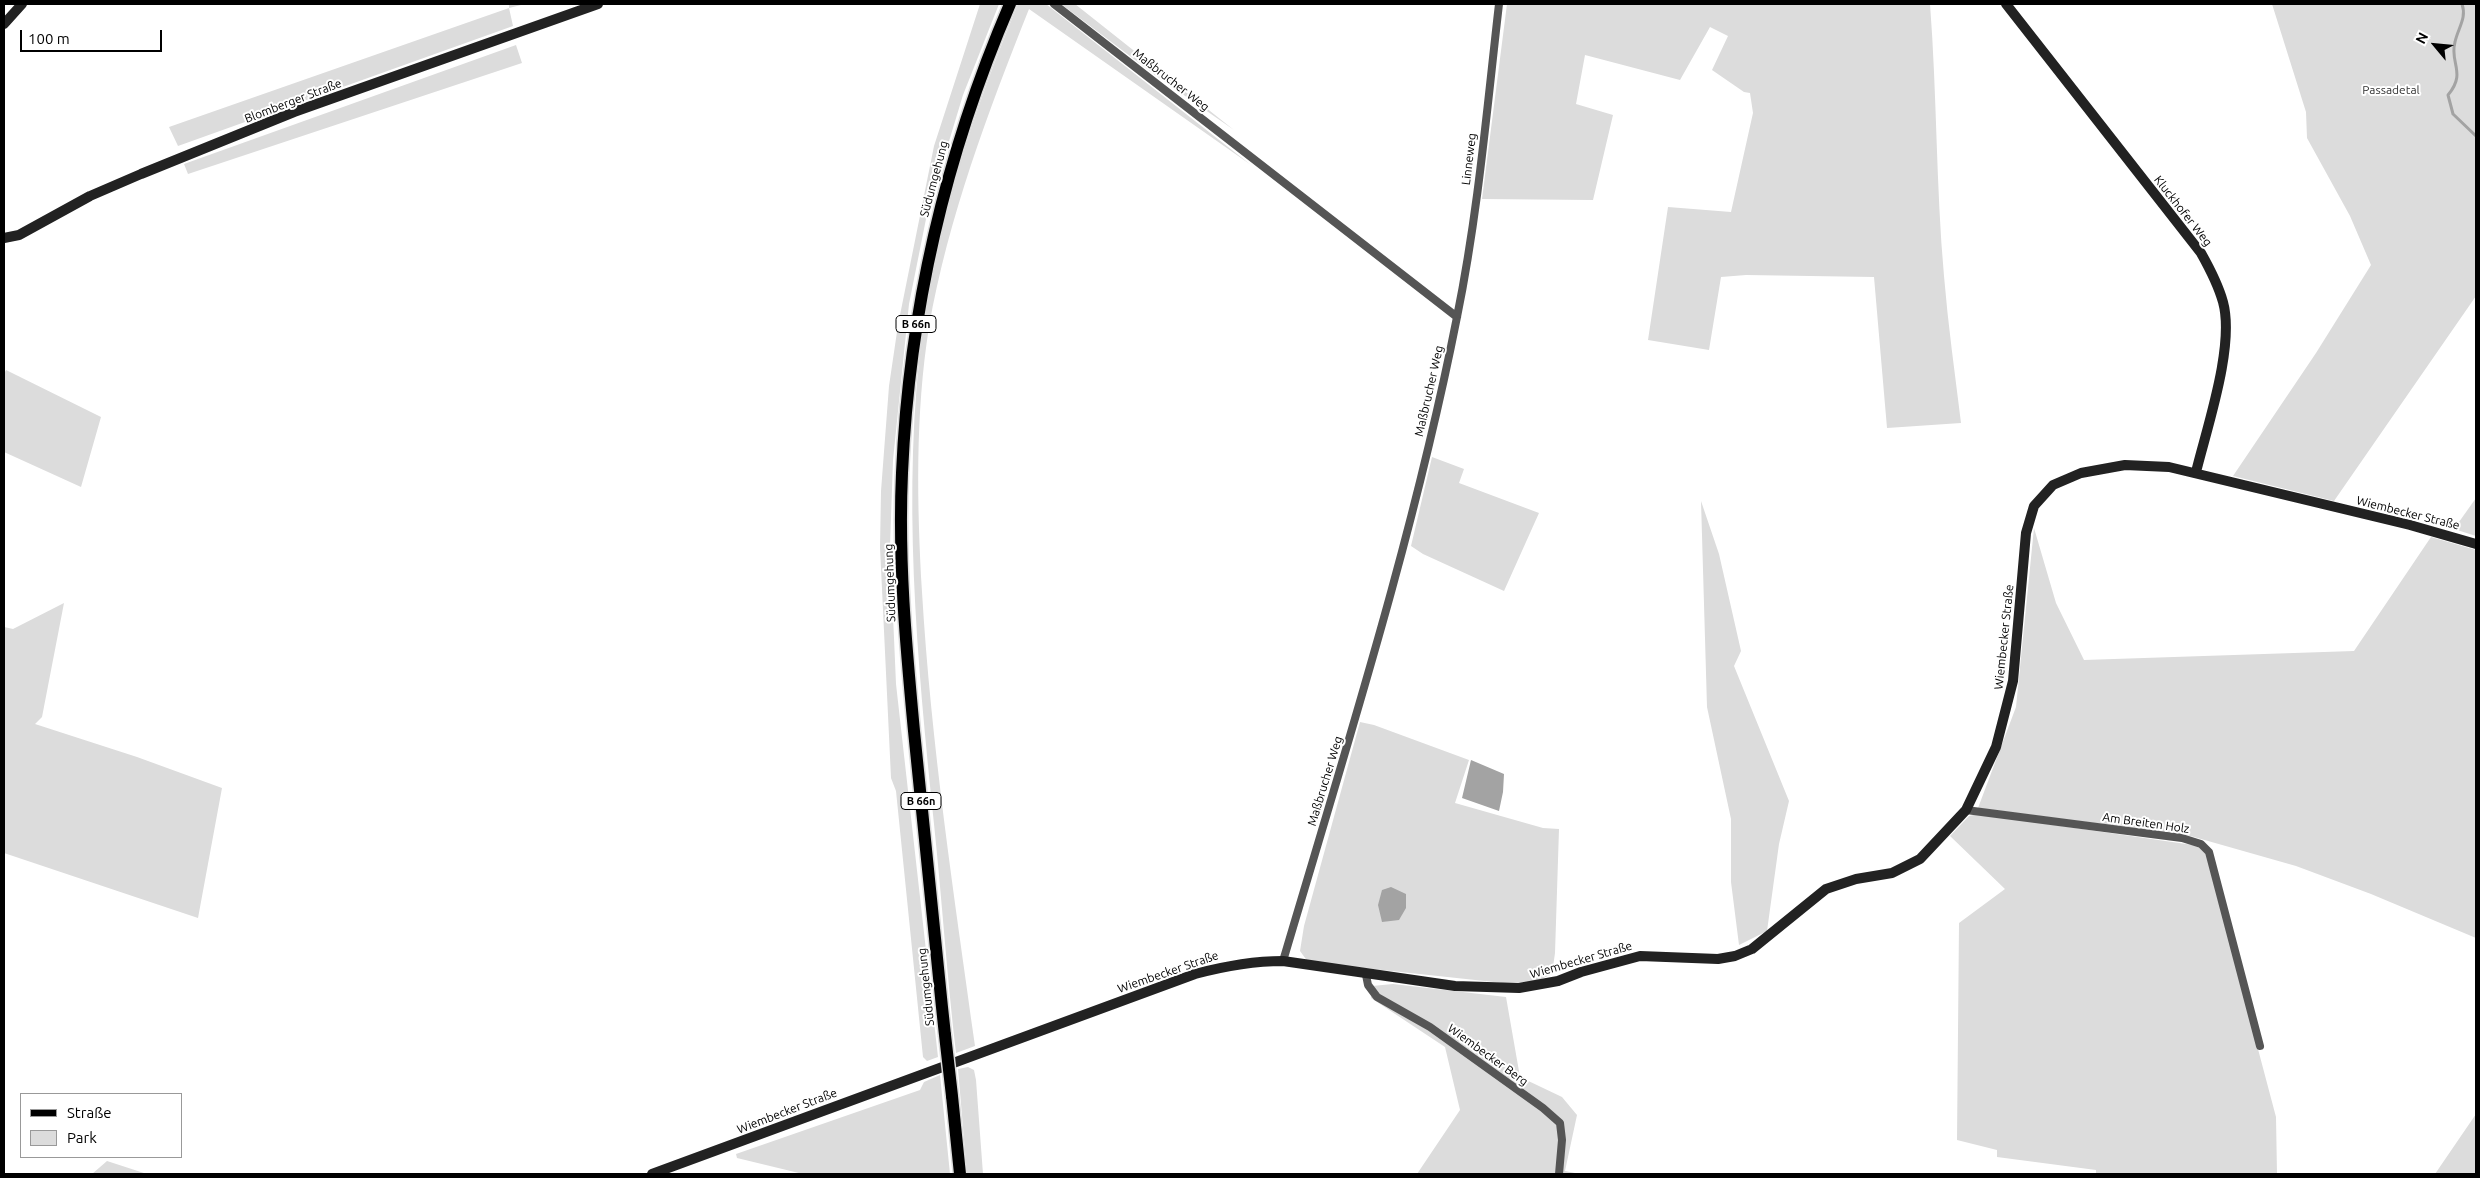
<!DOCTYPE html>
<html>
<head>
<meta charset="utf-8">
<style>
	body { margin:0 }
	#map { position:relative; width:2480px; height:1178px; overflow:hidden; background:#fff; font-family:Ubuntu,sans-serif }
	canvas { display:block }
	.frame { position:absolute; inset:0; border:5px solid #000; pointer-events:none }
	.legend { position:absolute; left:20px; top:1093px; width:162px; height:65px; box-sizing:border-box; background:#fff; border:1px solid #999; margin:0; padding:6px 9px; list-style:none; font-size:15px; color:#000 }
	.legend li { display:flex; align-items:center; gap:10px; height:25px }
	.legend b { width:25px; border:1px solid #999 }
	.north { position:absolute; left:2410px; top:20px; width:50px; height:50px; -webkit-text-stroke:4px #fff; paint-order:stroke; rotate:298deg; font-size:14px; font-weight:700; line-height:20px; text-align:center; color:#000 }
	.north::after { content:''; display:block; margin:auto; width:18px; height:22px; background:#000; clip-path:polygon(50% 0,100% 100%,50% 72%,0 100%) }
	.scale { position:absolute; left:20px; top:30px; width:142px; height:22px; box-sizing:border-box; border:2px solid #000; border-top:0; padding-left:6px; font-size:15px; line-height:18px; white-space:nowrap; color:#000; -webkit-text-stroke:4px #fff; paint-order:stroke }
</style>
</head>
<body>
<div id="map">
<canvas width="2480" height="1178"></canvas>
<div class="frame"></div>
<ul class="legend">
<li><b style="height:6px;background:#000"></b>Straße</li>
<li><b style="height:14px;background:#dcdcdc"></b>Park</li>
</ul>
<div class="north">N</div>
<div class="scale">100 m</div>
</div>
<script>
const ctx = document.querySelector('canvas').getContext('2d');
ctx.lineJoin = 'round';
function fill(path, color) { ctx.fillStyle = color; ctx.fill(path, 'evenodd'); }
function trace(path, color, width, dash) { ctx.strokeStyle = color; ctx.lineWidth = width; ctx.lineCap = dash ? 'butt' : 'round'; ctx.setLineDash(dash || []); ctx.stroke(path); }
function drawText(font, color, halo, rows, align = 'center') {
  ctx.font = font + ' Ubuntu,sans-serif'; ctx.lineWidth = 4; ctx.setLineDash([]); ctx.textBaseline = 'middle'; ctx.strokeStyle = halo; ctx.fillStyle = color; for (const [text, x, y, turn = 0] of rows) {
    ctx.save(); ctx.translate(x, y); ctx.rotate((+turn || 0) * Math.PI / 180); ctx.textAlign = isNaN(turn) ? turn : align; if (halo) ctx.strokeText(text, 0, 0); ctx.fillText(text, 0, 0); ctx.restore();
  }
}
fill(new Path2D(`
	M509 4H525L509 8 513 26 178 146 169 127 509 8Z
	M980 4H999L963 95 927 214 909 304 893 460 890 546 896 684 938 1057 927 1061 923 1057 896 791 891 778 880 547 881 491 889 386 898 325 934 146Z
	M1018 4H1046L1251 165 1029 9C988 112 948 218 929 327 915 415 917 504 922 592 931 744 954 895 975 1046L956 1053C947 977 942 900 934 824 917 659 901 492 923 327 939 216 975 107 1018 4Z
	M1061 4H1075L1234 130 1155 75Z
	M1507 4H1930C1937 95 1936 186 1944 276 1948 325 1955 374 1961 423L1887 428 1874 277 1746 275 1721 277 1709 350 1648 340 1668 207 1731 212 1753 113 1750 93 1744 92 1712 70 1728 36 1710 27 1680 80 1585 55 1576 104 1613 115 1593 200 1482 199Z
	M2272 4H2476V296L2334 501 2233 476 2316 353 2371 265 2350 216 2307 138 2306 112Z
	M516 45 522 63 188 174 184 164Z
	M6 370 101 417 81 487 4 452V374Z
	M1432 457 1464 469 1459 483 1539 513 1504 591 1423 554 1411 546Z
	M2476 498V536L2454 529Z
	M1701 501 1719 554 1741 651 1734 666 1789 801 1779 844 1767 931 1739 945 1731 882V819L1707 707Z
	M2034 528 2056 603 2084 660 2354 651 2431 537 2476 550V938L2371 894 2296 866 2187 835 1978 808 2016 707Z
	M64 603 42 717 35 724 137 757 222 788 198 918 4 853V627L13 629Z
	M1360 722 1374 725 1469 760 1455 803 1543 828 1559 829 1555 953 1552 974 1535 982 1503 983 1308 962 1300 951 1304 926Z
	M1978 814 2193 845 2199 846 2206 853 2276 1117 2277 1174H2280H2096V1170L1997 1157V1150L1957 1140 1959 923 2005 889 1950 836 1969 816Z
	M1393 984 1506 997 1520 1077 1562 1097 1577 1115 1565 1171 1580 1174H1417L1460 1110 1445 1047 1371 998 1372 986Z
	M968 1067 974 1070 976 1080 983 1174H967L958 1069Z
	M940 1075 950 1174H803L737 1158 736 1154 920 1090 924 1082Z
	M2476 1114V1174H2435Z
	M107 1161 147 1174H92Z`), '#dcdcdc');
fill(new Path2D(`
	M1471 760 1504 774 1503 792 1499 811 1462 798Z
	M1391 887 1406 894V908L1399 920 1382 922 1378 905 1382 890Z`), '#a3a3a3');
trace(new Path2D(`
	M2462 4C2467 18 2458 28 2455 42 2449 62 2467 73 2448 95L2453 114 2476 136`), '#a3a3a3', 3);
const primary = new Path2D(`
	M945 1035C934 934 924 833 914 731 906 646 898 559 902 473 909 311 946 153 1010 4
	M952 1096 960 1174`);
trace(primary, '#dbdbdb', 15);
trace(new Path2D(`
	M1054 4 1457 317
	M1966 810 2182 838 2201 844 2209 852 2260 1046
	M1283 961C1346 748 1414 535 1457 317 1478 214 1487 108 1499 4
	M1366 975 1368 985 1377 997 1430 1027 1543 1108 1560 1123 1562 1140 1559 1174`), '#555', 8);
trace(new Path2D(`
	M2006 4 2201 253C2210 269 2218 284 2223 302 2235 346 2207 427 2196 472
	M4 24 22 4
	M4 238 19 235 90 196 141 174 294 112 598 4
	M652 1174 1195 974C1225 966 1252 961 1283 961L1455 986 1519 988 1558 981 1581 972 1640 956 1718 959 1735 956 1752 949 1826 889 1856 879 1892 873 1920 859 1966 810 1996 747 2013 681 2026 533 2034 506 2053 485 2081 473 2125 465 2169 467 2410 525 2476 544`), '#222', 10);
trace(primary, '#000', 12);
const primaryBridge = new Path2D(`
	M945 1035 952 1096`);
trace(primaryBridge, '#dbdbdb', 15, []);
trace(primaryBridge, '#000', 12);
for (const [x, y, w] of [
	[916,324,40],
	[921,801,40]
]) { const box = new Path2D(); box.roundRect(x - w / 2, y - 8.5, w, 17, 4); ctx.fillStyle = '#fff'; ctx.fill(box); trace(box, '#000', 1); }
drawText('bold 11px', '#000', null, [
	["B 66n",916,324],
	["B 66n",921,801]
]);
drawText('12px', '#000', '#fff', [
	["Maßbrucher Weg",1171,80,38],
	["Blomberger Straße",293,101,-21],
	["Linneweg",1469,159,-83],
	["Südumgehung",934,179,-75],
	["Kluckhofer Weg",2183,211,52],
	["Maßbrucher Weg",1429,391,-77],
	["Wiembecker Straße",2408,513,14],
	["Südumgehung",890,583,-92],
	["Wiembecker Straße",2004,637,-84],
	["Maßbrucher Weg",1325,781,-73],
	["Am Breiten Holz",2146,823,8],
	["Wiembecker Straße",1581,960,-16],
	["Wiembecker Straße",1168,972,-19],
	["Südumgehung",926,987,-96],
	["Wiembecker Berg",1488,1055,36],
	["Wiembecker Straße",787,1111,-21]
]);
drawText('12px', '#333', '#fff', [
	["Passadetal",2391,90]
]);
</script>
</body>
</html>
